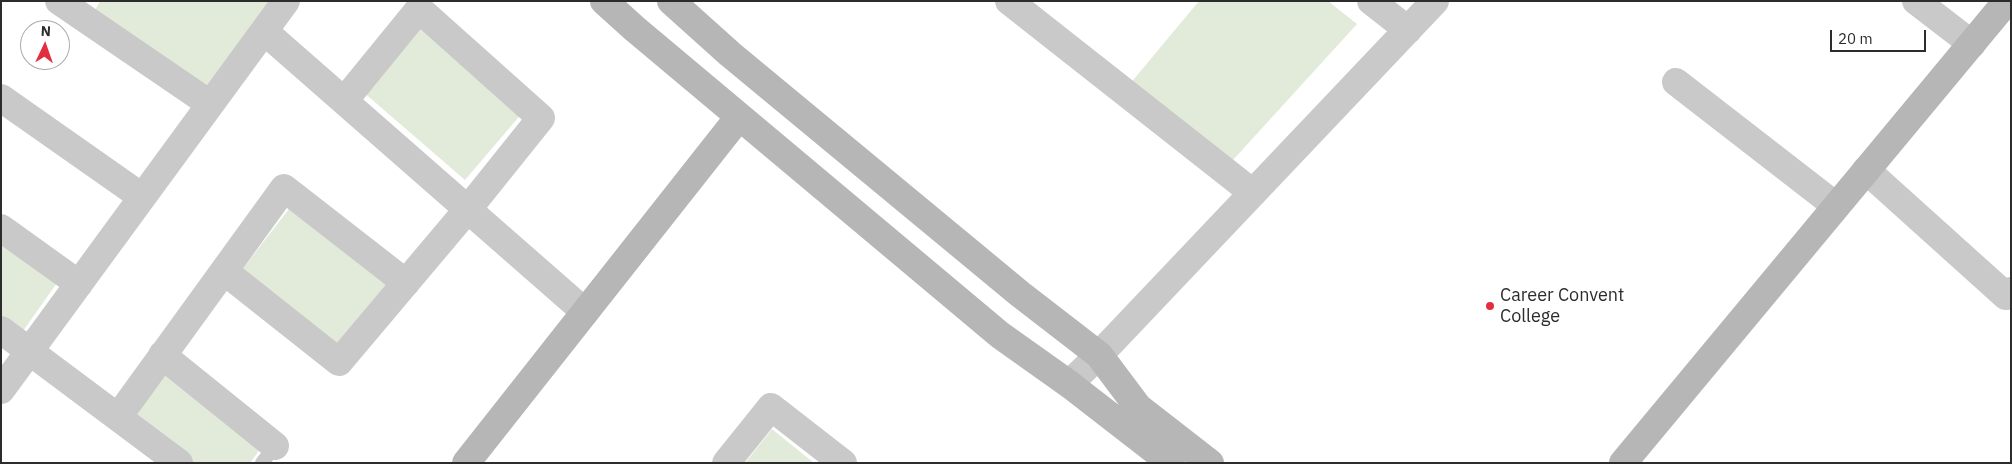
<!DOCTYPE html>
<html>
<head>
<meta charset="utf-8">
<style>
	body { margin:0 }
	#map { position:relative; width:2012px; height:464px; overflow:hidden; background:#fff; font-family:"IBM Plex Sans",sans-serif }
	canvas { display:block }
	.frame { position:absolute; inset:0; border:2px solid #2c2c2c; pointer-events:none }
	.north { position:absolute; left:20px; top:20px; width:50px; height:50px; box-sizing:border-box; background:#fff; border:1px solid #ababab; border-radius:50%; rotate:3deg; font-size:14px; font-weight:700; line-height:20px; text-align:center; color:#2c2c2c }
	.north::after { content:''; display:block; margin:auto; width:18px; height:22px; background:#e22f40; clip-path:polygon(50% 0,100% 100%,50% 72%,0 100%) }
	.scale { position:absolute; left:1830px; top:30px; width:96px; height:22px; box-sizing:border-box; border:2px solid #2c2c2c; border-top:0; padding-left:6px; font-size:15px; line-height:18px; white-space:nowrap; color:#2c2c2c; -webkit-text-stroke:4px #fff; paint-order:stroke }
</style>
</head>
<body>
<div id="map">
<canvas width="2012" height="464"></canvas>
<div class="frame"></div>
<div class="north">N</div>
<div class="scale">20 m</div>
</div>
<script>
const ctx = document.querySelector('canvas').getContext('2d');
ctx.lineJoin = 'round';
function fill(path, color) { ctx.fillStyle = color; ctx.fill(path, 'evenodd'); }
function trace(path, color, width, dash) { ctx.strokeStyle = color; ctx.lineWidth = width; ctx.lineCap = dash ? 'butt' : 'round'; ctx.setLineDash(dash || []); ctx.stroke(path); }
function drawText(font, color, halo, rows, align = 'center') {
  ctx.font = font + ' "IBM Plex Sans",sans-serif'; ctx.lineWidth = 5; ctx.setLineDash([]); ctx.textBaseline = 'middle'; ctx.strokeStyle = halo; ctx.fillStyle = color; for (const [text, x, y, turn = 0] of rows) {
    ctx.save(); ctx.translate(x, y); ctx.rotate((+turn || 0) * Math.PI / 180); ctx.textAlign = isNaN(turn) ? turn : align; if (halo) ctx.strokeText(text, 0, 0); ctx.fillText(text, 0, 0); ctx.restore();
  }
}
fill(new Path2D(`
	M100 1H269L209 88 95 10Z
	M1199 1H1328L1357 24 1233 160 1129 85Z
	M420 24 523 112 465 180 362 91Z
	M289 209 387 284 338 347 240 272Z
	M1 241 59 280 23 331 1 316Z
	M165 372 263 445 250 463H191L131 417Z
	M772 429 814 463H745Z`), '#e2ead9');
trace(new Path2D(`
	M262 463 275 446`), '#c9c9c9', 14);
trace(new Path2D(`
	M59 1 210 104
	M1009 1 1253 193
	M1371 1 1408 30
	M1916 1 1972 44
	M264 31 585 312
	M1676 82 1836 206
	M1 98 142 197
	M1866 170 2006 296 2011 291
	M1 228 79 284
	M224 271 339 362 468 209 541 118 419 9 344 101
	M1 330 179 463
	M162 355 275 446
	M1069 384 1099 355 1435 1
	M1 390 286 1
	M118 417 284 188 406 283
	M726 463 771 407 843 463`), '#c9c9c9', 28);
trace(new Path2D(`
	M604 1 635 29 1000 335 1069 384 1171 463
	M671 1 730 54 1020 294 1099 355 1138 407 1210 463
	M466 463 739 117
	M1623 463 2007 1`), '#b6b6b6', 28);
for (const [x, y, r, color] of [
	[1490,306,5,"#e22f40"]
]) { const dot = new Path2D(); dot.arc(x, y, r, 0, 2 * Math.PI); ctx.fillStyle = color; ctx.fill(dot); trace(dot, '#fff', 2); }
drawText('18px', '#2c2c2c', '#fff', [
	["Career Convent",1500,296],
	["College",1500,317]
], 'left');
</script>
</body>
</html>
